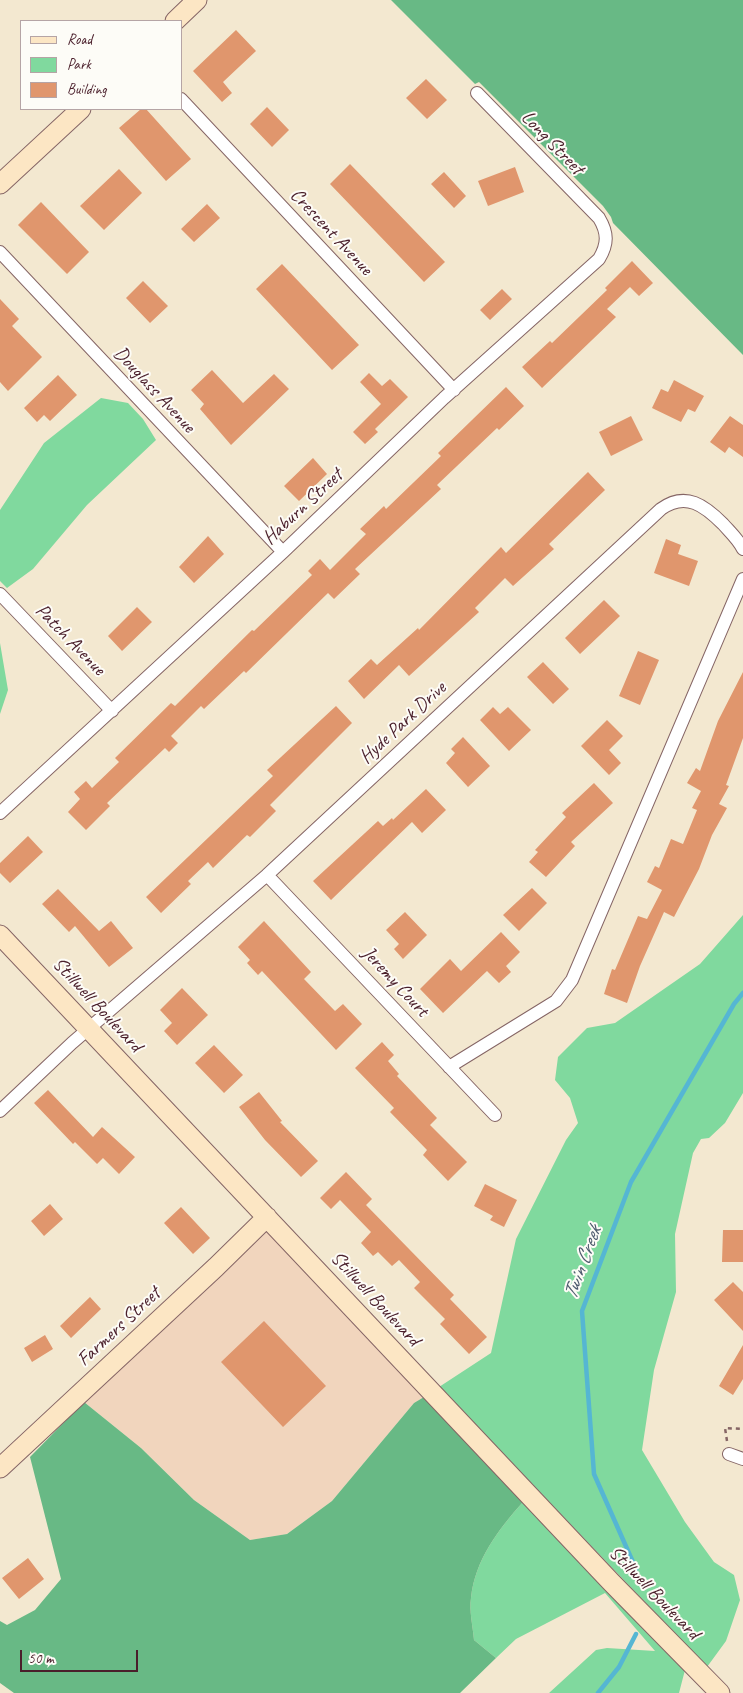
<!DOCTYPE html>
<html>
<head>
<meta charset="utf-8">
<style>
	body { margin:0 }
	#map { position:relative; width:743px; height:1693px; overflow:hidden; background:#f3e8d0; font-family:Caveat,sans-serif }
	canvas { display:block }
	.legend { position:absolute; left:20px; top:20px; width:162px; height:90px; box-sizing:border-box; background:#fdfcf7; border:1px solid #b5a4a5; margin:0; padding:6px 9px; list-style:none; font-size:15px; color:#4a1f2b }
	.legend li { display:flex; align-items:center; gap:10px; height:25px }
	.legend b { width:25px; border:1px solid #b5a4a5 }
	.scale { position:absolute; left:20px; top:1650px; width:118px; height:22px; box-sizing:border-box; border:2px solid #4a1f2b; border-top:0; padding-left:6px; font-size:15px; line-height:18px; white-space:nowrap; color:#4a1f2b; -webkit-text-stroke:4px #fdfcf7; paint-order:stroke }
</style>
</head>
<body>
<div id="map">
<canvas width="743" height="1693"></canvas>
<ul class="legend">
<li><b style="height:6px;background:#fce6c4"></b>Road</li>
<li><b style="height:14px;background:#80d99e"></b>Park</li>
<li><b style="height:14px;background:#e0966d"></b>Building</li>
</ul>
<div class="scale">50 m</div>
</div>
<script>
const ctx = document.querySelector('canvas').getContext('2d');
ctx.lineJoin = 'round';
function fill(path, color) { ctx.fillStyle = color; ctx.fill(path, 'evenodd'); }
function trace(path, color, width, dash) { ctx.strokeStyle = color; ctx.lineWidth = width; ctx.lineCap = dash ? 'butt' : 'round'; ctx.setLineDash(dash || []); ctx.stroke(path); }
function drawText(font, color, halo, rows, align = 'center') {
  ctx.font = font + ' Caveat,sans-serif'; ctx.lineWidth = 4; ctx.setLineDash([]); ctx.textBaseline = 'middle'; ctx.strokeStyle = halo; ctx.fillStyle = color; for (const [text, x, y, turn = 0] of rows) {
    ctx.save(); ctx.translate(x, y); ctx.rotate((+turn || 0) * Math.PI / 180); ctx.textAlign = isNaN(turn) ? turn : align; if (halo) ctx.strokeText(text, 0, 0); ctx.fillText(text, 0, 0); ctx.restore();
  }
}
fill(new Path2D(`
	M266 1229 424 1397 414 1403 332 1501 287 1534 250 1540 194 1500 141 1448 84 1402Z`), '#f1d5bd');
fill(new Path2D(`
	M101 398 128 403 143 419 156 440 87 505 33 569 7 588 0 581V510L44 443Z
	M0 643 8 690 0 714Z
	M743 915V1093L725 1123 709 1138 701 1139 693 1153 675 1234 676 1292 654 1370 642 1450 685 1522 714 1562 734 1575 740 1600 726 1641 707 1667 439 1387 491 1353 516 1239 566 1140 578 1123 570 1098 555 1080 558 1057 587 1028 615 1023 700 964Z
	M523 1502 685 1670 679 1693H549L596 1650 607 1648 655 1651 605 1593 516 1639 496 1658 474 1640C473 1627 469 1611 471 1598 475 1560 498 1530 523 1502Z`), '#80d99e');
fill(new Path2D(`
	M391 0H743V355L613 223 611 217 603 206 479 82 475 84Z
	M424 1397 523 1502C498 1530 475 1560 471 1598 469 1611 473 1627 474 1640L496 1658 460 1693H14L0 1683V1621L7 1625 35 1610 61 1579 30 1457 84 1402 141 1448 194 1500 250 1540 287 1534 332 1501 414 1403Z`), '#68b985');
trace(new Path2D(`
	M636 1569 594 1474 582 1311 631 1182 734 1004 743 993
	M598 1693 619 1667 636 1634`), '#55b6d3', 4.5);
fill(new Path2D(`
	M236 30 256 51 223 82 232 93 222 102 193 71Z
	M426 79 447 100 427 119 406 98Z
	M267 107 289 130 272 147 250 124Z
	M141 109H146L191 159 166 181 119 128Z
	M350 164 445 262 424 282 330 184Z
	M515 167 524 192 488 206 478 181Z
	M119 169 142 193 104 230 80 206Z
	M444 172 466 196 454 208 431 184Z
	M41 202 89 252 67 274 18 225Z
	M207 204 220 218 194 242 181 229Z
	M632 261 653 283 639 296 630 287 607 309 616 317 542 388 522 367 550 341 552 343 607 290 605 288Z
	M282 264 359 345 332 370 256 289Z
	M143 281 168 306 150 323 126 298Z
	M502 289 512 299 490 320 480 310Z
	M0 299 19 319 12 326 42 357 8 391 0 382Z
	M212 370 243 403 274 374 289 389 231 445 200 409 204 404 191 390Z
	M369 373 382 386 390 379 408 397 375 429 378 432 365 444 353 432 381 404 360 382Z
	M58 375 77 395 50 421 44 415 37 422 24 408Z
	M674 380 704 396 695 412 688 409 681 422 652 408 661 389 668 392Z
	M506 387 524 406 499 430 497 428 437 485 441 489 355 569 360 574 334 599 328 593 246 673 244 671 204 709 201 706 171 736 178 743 169 752 165 748 107 803 110 806 86 830 68 812 80 799 74 792 86 781 92 788 119 762 115 758 171 703 175 706 252 630 254 631 312 575 308 571 320 559 330 570 366 534 360 529 384 506 386 509 441 456 438 453Z
	M631 416 643 440 611 456 599 432Z
	M730 416 743 425V457L729 447 725 453 710 442Z
	M313 458 327 474 299 501 284 486Z
	M588 472 605 490 549 544 554 549 513 586 505 578 475 608 479 612 409 676 399 665 364 699 348 681 371 659 377 665 418 628 419 630 501 547 506 553Z
	M208 536 224 554 194 583 179 567Z
	M666 539 681 545 678 554 698 561 689 586 654 573Z
	M604 600 620 616 580 654 565 638Z
	M137 607 152 622 122 651 108 636Z
	M638 651 659 660 640 705 619 696Z
	M543 662 569 689 553 704 527 677Z
	M743 672V738L726 785 729 786 719 804 727 808 712 835 699 869 674 917 664 912 640 966 627 1003 604 994 612 969 615 970 638 916 647 919 662 890 647 882 655 866 659 868 671 839 683 844 697 810 692 808 701 791 687 783 696 768 700 771 718 721Z
	M336 706 352 723 270 805 276 811 250 837 247 835 213 868 208 862 188 881 191 884 161 913 146 897 273 776 267 770Z
	M493 707 500 714 508 707 531 730 509 751 480 720Z
	M607 720 623 736 609 750 621 763 609 775 581 746Z
	M463 737 490 766 468 787 446 763 455 753 451 749Z
	M594 783 613 803 571 842 575 846 546 877 529 862 538 852 535 850 566 817 562 813Z
	M426 789 446 810 422 833 412 822 331 900 313 881 378 821 383 826 392 818 393 820Z
	M28 836 43 852 10 883 0 873V863Z
	M532 888 547 903 519 931 503 915Z
	M58 889 99 931 111 921 133 948 109 967 75 926 69 932 42 904Z
	M405 912 427 935 403 959 394 949 399 944 386 930Z
	M264 921 311 972 304 979 335 1011 343 1004 362 1024 336 1050 262 971 258 975 247 963 250 960 238 947Z
	M501 932 520 952 506 966 511 972 499 983 487 971 443 1013 420 989 450 959 461 971Z
	M182 988 208 1015 177 1045 164 1031 172 1023 160 1010Z
	M382 1042 394 1055 388 1061 399 1074 397 1076 437 1118 430 1125 467 1162 448 1181 423 1155 427 1150 390 1112 394 1108 355 1068Z
	M214 1045 243 1075 224 1093 195 1063Z
	M48 1090 93 1137 102 1127 135 1157 119 1174 103 1158 97 1164 75 1142 73 1144 34 1103Z
	M259 1092 282 1121 280 1122 318 1161 301 1177 265 1140 239 1107Z
	M346 1172 372 1199 366 1205 454 1295 450 1299 487 1337 469 1354 440 1324 445 1319 414 1288 420 1282 399 1260 392 1266 378 1252 373 1256 361 1243 371 1232 340 1200 331 1209 320 1198Z
	M485 1184 517 1200 504 1227 490 1220 493 1216 474 1206Z
	M50 1204 63 1219 44 1236 31 1221Z
	M181 1207 210 1238 193 1254 164 1223Z
	M723 1230H743V1262H722Z
	M733 1282 743 1292V1331L714 1300Z
	M90 1297 101 1309 71 1338 60 1326Z
	M264 1321 326 1386 283 1427 221 1362Z
	M45 1335 53 1349 32 1362 24 1348Z
	M743 1345V1379L733 1395 719 1386Z
	M28 1558 44 1579 19 1599 2 1578Z`), '#e0966d');
const street = new Path2D(`
	M181 99 454 390
	M0 252 283 552
	M0 594 112 711
	M0 813 283 552 444 398 599 259C608 244 608 233 599 218L477 93
	M267 875 495 1115
	M449 1067 556 1001 572 980 743 579
	M0 1111 72 1043 267 875 661 509C686 491 705 506 723 524 730 532 738 539 743 549
	M729 1454 743 1459`);
const secondary = new Path2D(`
	M175 21 197 0
	M0 184 81 109
	M0 935 611 1582 720 1693
	M0 1468 216 1267 267 1217`);
trace(street, '#856565', 14);
trace(secondary, '#856565', 21);
trace(new Path2D(`
	M727 1441 725 1428 743 1429`), '#856565', 2.5, [4, 4]);
trace(street, '#fff', 12);
trace(secondary, '#fce6c4', 19);
drawText('20px', '#4a1f2b', '#fdfcf7', [
	["Long Street",552,143,46],
	["Crescent Avenue",331,232,47],
	["Douglass Avenue",154,390,47],
	["Haburn Street",303,507,-43],
	["Patch Avenue",70,640,46],
	["Hyde Park Drive",403,723,-43],
	["Jeremy Court",395,982,47],
	["Stillwell Boulevard",97,1005,47],
	["Stillwell Boulevard",375,1299,47],
	["Farmers Street",119,1327,-43],
	["Stillwell Boulevard",654,1593,46]
]);
drawText('italic 21px', '#4e5b6e', '#fdfcf7', [
	["Twin Creek",583,1263,-70]
]);
</script>
</body>
</html>
